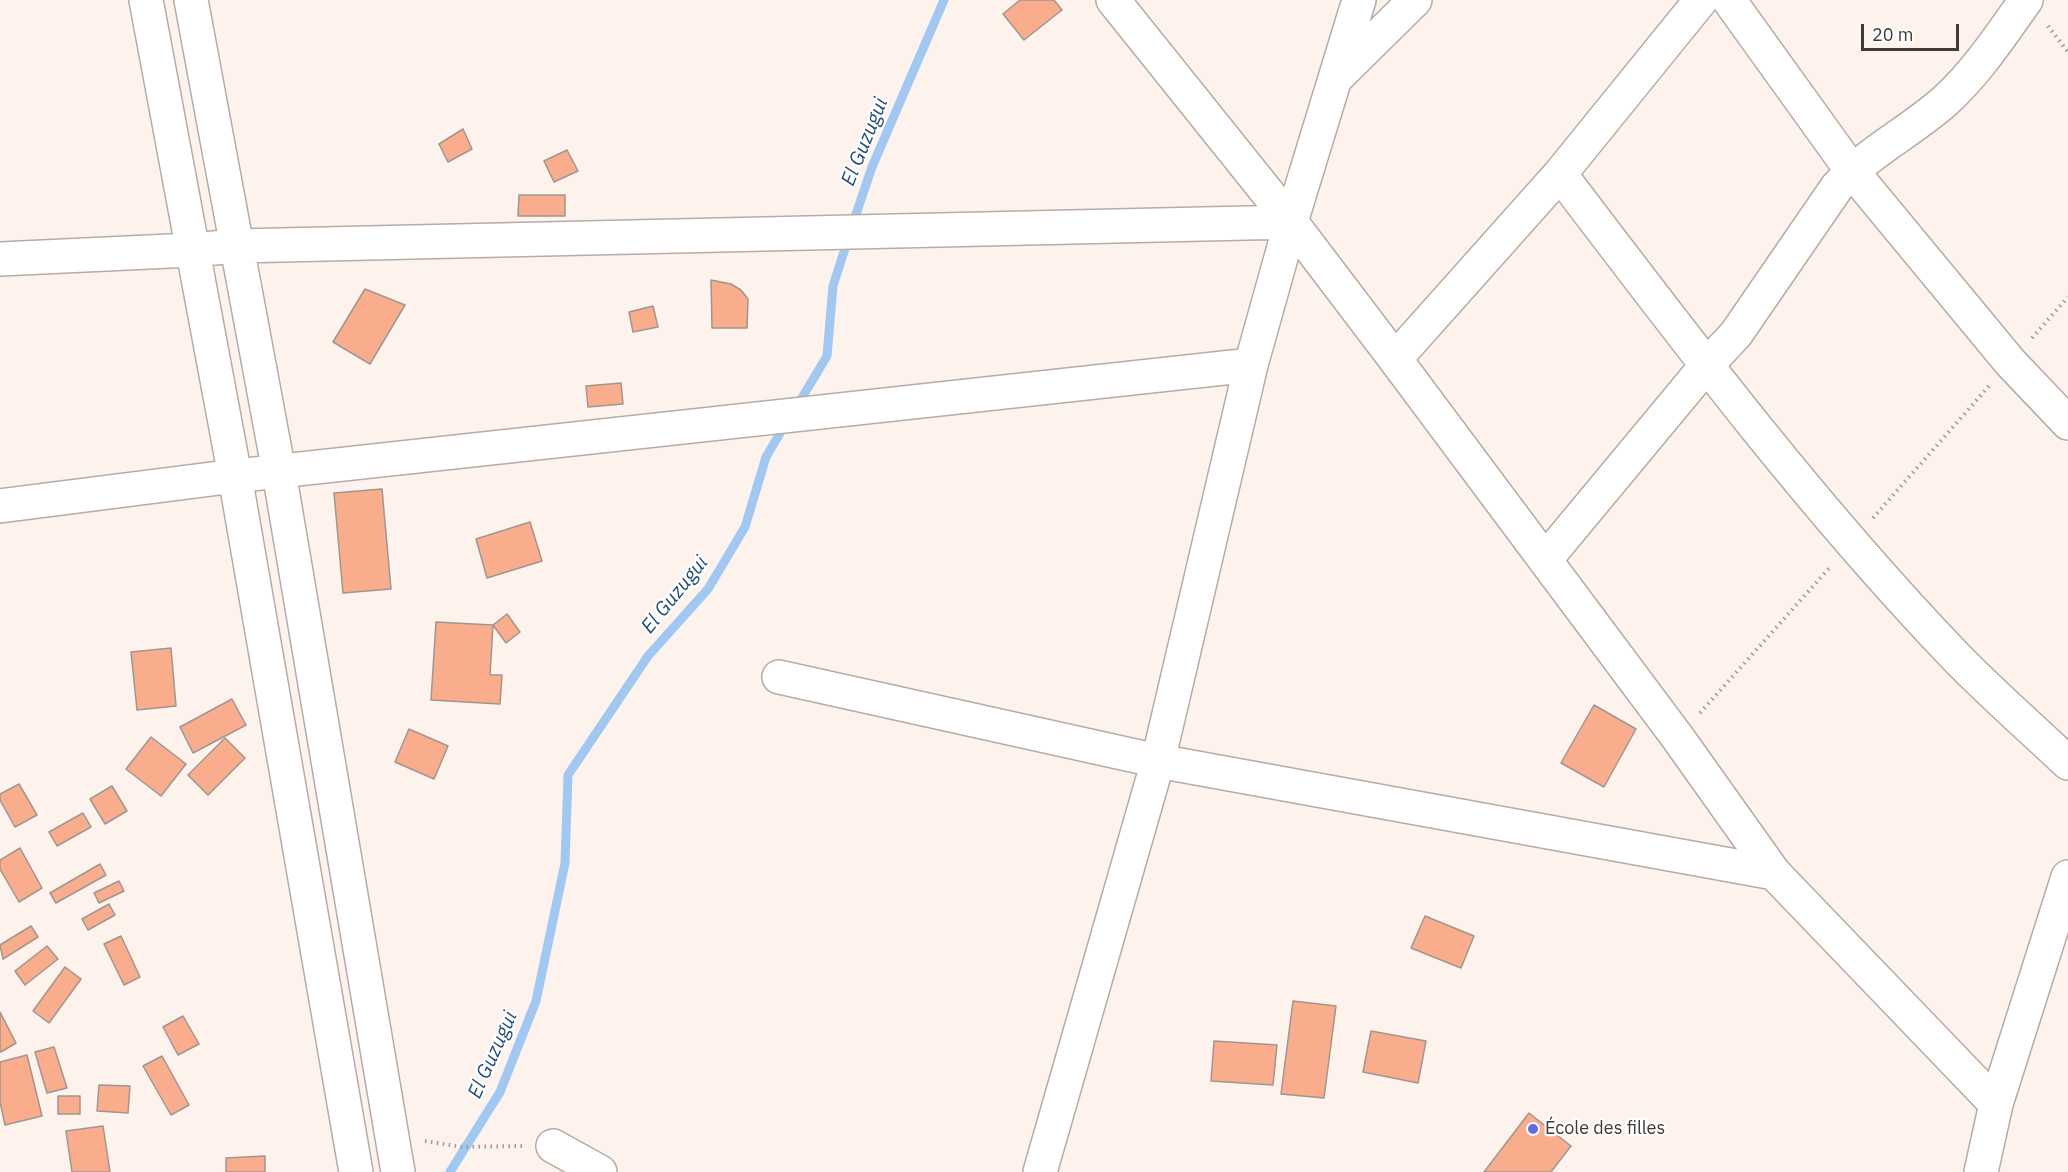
<!DOCTYPE html>
<html>
<head>
<meta charset="utf-8">
<style>
	body { margin:0 }
	#map { position:relative; width:2068px; height:1172px; overflow:hidden; background:#fef2ec; font-family:"IBM Plex Sans",sans-serif }
	canvas { display:block }
	.scale { position:absolute; left:1861px; top:24px; width:98px; height:27px; box-sizing:border-box; border:3px solid #3f3a38; border-top:0; padding-left:8px; font-size:18px; line-height:21px; white-space:nowrap; color:#3f3a38; -webkit-text-stroke:4px #fff; paint-order:stroke }
</style>
</head>
<body>
<div id="map">
<canvas width="2068" height="1172"></canvas>
<div class="scale">20 m</div>
</div>
<script>
const ctx = document.querySelector('canvas').getContext('2d');
ctx.lineJoin = 'round';
function trace(path, color, width, dash) { ctx.strokeStyle = color; ctx.lineWidth = width; ctx.lineCap = dash ? 'butt' : 'round'; ctx.setLineDash(dash || []); ctx.stroke(path); }
function fill(path, color) { ctx.fillStyle = color; ctx.fill(path, 'evenodd'); }
function drawText(font, color, halo, rows, align = 'center') {
  ctx.font = font + ' "IBM Plex Sans",sans-serif'; ctx.lineWidth = 4.5; ctx.setLineDash([]); ctx.textBaseline = 'middle'; ctx.strokeStyle = halo; ctx.fillStyle = color; for (const [text, x, y, turn = 0] of rows) {
    ctx.save(); ctx.translate(x, y); ctx.rotate((+turn || 0) * Math.PI / 180); ctx.textAlign = isNaN(turn) ? turn : align; if (halo) ctx.strokeText(text, 0, 0); ctx.fillText(text, 0, 0); ctx.restore();
  }
}
trace(new Path2D(`
	M852 226 872 167 944 0
	M797 406 827 356 833 286 848 239
	M450 1172 500 1092 536 1001 565 863 568 775 648 656 708 589 745 527 766 457 786 423`), '#a0c8f3', 9);
const building = new Path2D(`
	M1020 0H1054L1062 10 1024 40 1003 14Z
	M463 129 472 149 448 162 439 144Z
	M567 150 578 171 554 182 544 161Z
	M519 195H565V216H518Z
	M711 280 731 284 741 290 748 299 747 328H712Z
	M365 289 405 305 370 364 333 342Z
	M653 306 658 327 633 332 629 312Z
	M621 383 623 404 588 407 586 386Z
	M382 489 391 589 343 593 334 493Z
	M530 522 542 561 487 578 476 539Z
	M507 614 520 632 506 643 493 625Z
	M436 622 493 625 490 675H502L500 704 431 700Z
	M171 648 176 706 137 710 131 652Z
	M232 699 246 725 193 753 180 727Z
	M1594 705 1636 729 1604 787 1561 763Z
	M409 729 448 746 434 779 395 762Z
	M151 737 186 764 161 796 126 769Z
	M225 738 245 758 208 795 188 775Z
	M19 784 37 815 15 827 0 800V794Z
	M112 786 127 811 105 824 90 799Z
	M83 813 91 827 57 846 49 832Z
	M20 848 42 888 19 902 0 869V860Z
	M100 864 106 875 56 903 50 893Z
	M119 881 124 891 99 903 94 893Z
	M109 904 115 915 88 930 82 919Z
	M1425 916 1474 936 1461 968 1411 948Z
	M31 926 38 937 3 959 0 945Z
	M121 936 140 977 124 985 104 944Z
	M47 946 58 959 25 985 15 971Z
	M65 967 81 979 49 1023 33 1011Z
	M1293 1001 1336 1006 1324 1098 1281 1094Z
	M0 1012 16 1043 1 1052 0 1050Z
	M183 1016 199 1044 178 1055 163 1027Z
	M1371 1031 1426 1041 1418 1083 1363 1072Z
	M1214 1041 1277 1045 1273 1085 1211 1081Z
	M54 1047 67 1088 47 1093 35 1052Z
	M27 1055 42 1116 5 1125 0 1102V1062Z
	M162 1056 189 1105 171 1115 143 1066Z
	M99 1085 130 1086 128 1113 97 1111Z
	M58 1096H80V1114H58Z
	M1529 1113 1571 1146 1551 1172H1484Z
	M103 1126 110 1172H72L66 1131Z
	M265 1156V1172H226V1158Z`);
fill(building, '#f9ad8c');
trace(building, '#a19590', 1.5);
const street = new Path2D(`
	M146 0 235 476 356 1172
	M191 0 279 472 398 1172
	M1113 0 1291 222 1395 359 1678 738 1774 873 1996 1104
	M1729 0 1852 171 2010 362 2068 423
	M1337 77 1415 0
	M1560 174C1686 340 1812 507 1956 657 1992 694 2031 728 2068 763
	M0 259 191 250 237 246 1291 222
	M1395 359 1560 174 1701 0
	M0 506 235 476 1251 365
	M1545 560 1706 366 1736 334 1837 187C1868 152 1910 132 1945 101 1977 72 2001 35 2026 0
	M779 677 1158 761 1774 873
	M553 1146 600 1172
	M1040 1172 1158 761 1251 365 1291 222 1359 0`);
const secondary = new Path2D(`
	M1981 1172 1996 1104 2068 877`);
trace(street, '#b7aba6', 36);
trace(secondary, '#b7aba6', 36);
trace(new Path2D(`
	M2048 26 2068 52
	M2032 338 2068 297
	M1873 518 1989 386
	M1700 713 1831 566
	M425 1141 462 1147 523 1146`), '#a29995', 4, [1.5, 4.5]);
trace(street, '#fff', 33);
trace(secondary, '#fff', 33);
for (const [x, y, r, color] of [
	[1533,1129,6,"#616be3"]
]) { const dot = new Path2D(); dot.arc(x, y, r, 0, 2 * Math.PI); ctx.fillStyle = color; ctx.fill(dot); trace(dot, '#fff', 2); }
drawText('18px', '#3f3a38', '#fff', [
	["École des filles",1545,1129]
], 'left');
drawText('italic 20px', '#1e4d7c', '#fff', [
	["El Guzugui",865,142,-68],
	["El Guzugui",675,595,-51],
	["El Guzugui",493,1055,-66]
]);
</script>
</body>
</html>
